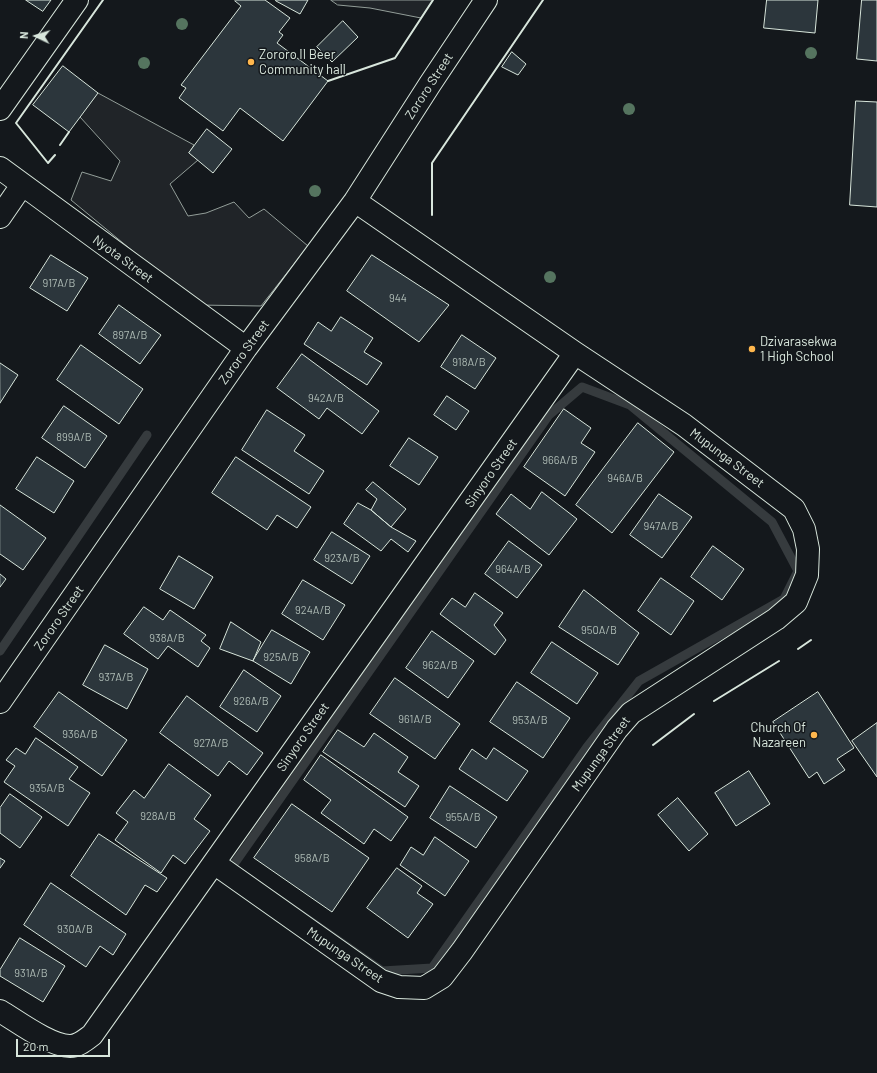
<!DOCTYPE html>
<html>
<head>
<meta charset="utf-8">
<style>
	body { margin:0 }
	#map { position:relative; width:877px; height:1073px; overflow:hidden; background:#14181c; font-family:Barlow,sans-serif }
	canvas { display:block }
	.north { position:absolute; left:16px; top:16px; width:40px; height:40px; -webkit-text-stroke:3px #14181c; paint-order:stroke; rotate:274deg; font-size:11px; font-weight:700; line-height:16px; text-align:center; color:#d8e6dc }
	.north::after { content:''; display:block; margin:auto; width:14px; height:18px; background:#d8e6dc; clip-path:polygon(50% 0,100% 100%,50% 72%,0 100%) }
	.scale { position:absolute; left:16px; top:1039px; width:94px; height:18px; box-sizing:border-box; border:2px solid #d8e6dc; border-top:0; padding-left:5px; font-size:12px; line-height:14px; white-space:nowrap; color:#d8e6dc; -webkit-text-stroke:3px #14181c; paint-order:stroke }
</style>
</head>
<body>
<div id="map">
<canvas width="877" height="1073"></canvas>
<div class="north">N</div>
<div class="scale">20 m</div>
</div>
<script>
const ctx = document.querySelector('canvas').getContext('2d');
ctx.lineJoin = 'round';
function fill(path, color) { ctx.fillStyle = color; ctx.fill(path, 'evenodd'); }
function trace(path, color, width, dash) { ctx.strokeStyle = color; ctx.lineWidth = width; ctx.lineCap = dash ? 'butt' : 'round'; ctx.setLineDash(dash || []); ctx.stroke(path); }
function drawText(font, color, halo, rows, align = 'center') {
  ctx.font = font + ' Barlow,sans-serif'; ctx.lineWidth = 3; ctx.setLineDash([]); ctx.textBaseline = 'middle'; ctx.strokeStyle = halo; ctx.fillStyle = color; for (const [text, x, y, turn = 0] of rows) {
    ctx.save(); ctx.translate(x, y); ctx.rotate((+turn || 0) * Math.PI / 180); ctx.textAlign = isNaN(turn) ? turn : align; if (halo) ctx.strokeText(text, 0, 0); ctx.fillText(text, 0, 0); ctx.restore();
  }
}
const green = new Path2D(`
	M331 0H433L421 18 370 8 338 5Z
	M98 93 194 145 189 153 198 160 170 184 188 216 206 213 234 202 249 218 264 209 308 246 261 306 198 305 71 200 82 172 111 181 120 161 80 117Z`);
fill(green, '#202428');
trace(green, '#939e99', 1);
trace(new Path2D(`
	M582 387 630 405 772 522 798 571 784 599 639 681 587 747 432 968 382 971 232 867 549 415Z
	M0 651 147 435`), '#363b3e', 9);
const building = new Path2D(`
	M26 0H51L43 11Z
	M236 0H265L290 18 279 32 283 35 277 43 328 81 283 141 240 108 223 131 179 98 186 88 181 85 241 6 235 1Z
	M276 0H308L300 14 276 1Z
	M767 0H818L815 33 764 28Z
	M862 0H877V61L857 59Z
	M343 21 358 37 332 62 317 47Z
	M512 52 526 64 518 75 502 67Z
	M63 66 98 93 69 132 33 105Z
	M856 101 877 102V207L850 205Z
	M207 129 232 149 213 173 189 153Z
	M51 255 88 278 67 311 30 288Z
	M372 255 449 305 419 342 347 291Z
	M119 305 161 335 140 364 99 334Z
	M341 317 373 338 364 352 382 363 367 385 304 344 318 322 331 331Z
	M462 335 496 358 475 389 441 367Z
	M81 345 143 389 119 424 57 380Z
	M302 354 379 411 362 434 327 408 319 419 277 388Z
	M0 363 18 375 0 403Z
	M447 396 469 411 456 430 434 415Z
	M64 406 107 436 85 468 42 438Z
	M564 409 591 428 581 443 595 452 565 496 524 467Z
	M267 410 305 435 294 451 324 471 309 494 242 450Z
	M638 423 674 452 612 533 576 505Z
	M409 438 438 457 419 485 390 466Z
	M37 457 74 481 54 513 16 489Z
	M236 457 311 507 297 528 277 515 267 530 212 493Z
	M373 482 406 509 391 527 371 510 377 499 366 490Z
	M542 492 577 519 549 555 496 514 511 494 530 509Z
	M659 494 692 517 662 558 630 535Z
	M358 503 371 510 391 527 416 541 408 552 391 539 381 551 344 524Z
	M0 505 46 538 23 570 0 554Z
	M332 532 370 556 352 584 314 560Z
	M509 541 542 565 517 598 485 574Z
	M713 546 744 569 722 600 691 577Z
	M179 556 213 577 194 609 160 589Z
	M0 574 6 579 0 587Z
	M661 578 694 601 671 635 638 611Z
	M303 580 345 605 323 640 282 614Z
	M584 590 639 633 618 665 559 627Z
	M475 593 503 613 494 625 506 640 495 655 440 614 452 598 465 607Z
	M144 607 163 620 170 610 206 635 201 641 210 648 198 667 168 646 158 659 124 634Z
	M231 622 261 642 253 661 220 649Z
	M272 630 310 652 291 684 253 661Z
	M432 631 474 661 448 698 406 668Z
	M552 642 598 673 577 704 531 673Z
	M105 645 148 669 127 709 83 685Z
	M244 670 281 696 257 732 220 707Z
	M395 678 460 724 435 759 370 714Z
	M517 682 570 718 543 758 490 722Z
	M59 692 127 740 102 776 34 727Z
	M818 692 854 748 837 759 845 770 824 784 817 772 809 778 773 722Z
	M187 696 263 753 247 775 229 761 218 776 160 733Z
	M877 723V777L852 741Z
	M338 730 364 747 374 733 408 757 398 772 419 786 405 807 323 752Z
	M36 738 78 767 69 779 90 793 68 826 4 782 15 766 6 760 16 748 25 754Z
	M494 748 528 771 507 801 459 769 472 749 486 759Z
	M321 755 408 817 391 841 374 829 364 844 321 813 331 800 304 780Z
	M169 764 211 795 194 819 210 831 185 864 173 855 161 873 115 840 128 822 116 813 134 790 144 798Z
	M749 771 770 804 736 826 715 793Z
	M450 786 497 817 476 848 430 818Z
	M10 794 42 817 20 848 0 833V808Z
	M678 798 708 834 689 851 658 815Z
	M292 804 369 858 332 912 254 858Z
	M99 834 167 878 157 892 145 885 126 915 71 876Z
	M435 837 469 861 445 896 400 865 411 847 423 855Z
	M0 858 5 861 0 868Z
	M397 868 422 886 417 893 433 904 408 938 367 908Z
	M51 883 126 934 113 955 100 946 86 967 24 925Z
	M20 938 65 966 43 1002 0 976V970Z`);
fill(building, '#2c363c');
trace(building, '#d8e6dc', 1);
const minor = new Path2D(`
	M0 109 77 0
	M0 168 246 348
	M0 217 22 185
	M0 702 246 348 355 201 430 84 486 0
	M214 863 381 981 399 987 424 988 442 977 462 951 617 729 631 713 776 619 796 602 807 575 808 549 804 529 794 509 684 425 575 353 355 201
	M0 1011C17 1021 50 1046 70 1046 79 1046 85 1040 92 1035L575 353`);
trace(minor, '#d8e6dc', 24);
trace(minor, '#14181c', 22);
trace(new Path2D(`
	M328 81 395 58 433 0
	M60 145 69 132
	M55 155 48 163 16 123 103 0
	M432 215V163L543 0
	M798 649 811 640
	M714 701 779 661
	M653 745 694 714`), '#d8e6dc', 2);
ctx.fillStyle = '#55745f';
for (const [x, y] of [
	[182,24],
	[811,53],
	[144,63],
	[629,109],
	[315,191],
	[550,277]
]) { ctx.beginPath(); ctx.arc(x, y, 6, 0, 2 * Math.PI); ctx.fill(); }
for (const [x, y, r, color] of [
	[251,62,4,"#ffb74d"],
	[752,349,4,"#ffb74d"],
	[814,735,4,"#ffb74d"]
]) { const dot = new Path2D(); dot.arc(x, y, r, 0, 2 * Math.PI); ctx.fillStyle = color; ctx.fill(dot); trace(dot, '#14181c', 1.5); }
drawText('11px', '#adbab4', null, [
	["917A/B",59,283],
	["944",398,298],
	["897A/B",130,335],
	["918A/B",469,362],
	["942A/B",326,398],
	["899A/B",74,437],
	["966A/B",560,460],
	["946A/B",625,478],
	["947A/B",661,526],
	["923A/B",342,558],
	["964A/B",513,569],
	["924A/B",313,610],
	["950A/B",599,630],
	["938A/B",167,638],
	["925A/B",281,657],
	["962A/B",440,665],
	["937A/B",116,677],
	["926A/B",251,701],
	["961A/B",415,719],
	["953A/B",530,720],
	["936A/B",80,734],
	["927A/B",211,743],
	["935A/B",47,788],
	["928A/B",158,816],
	["955A/B",463,817],
	["958A/B",312,858],
	["930A/B",75,929],
	["931A/B",31,973]
]);
drawText('13px', '#d8e6dc', '#14181c', [
	["Zororo II Beer",259,55],
	["Community hall",259,70],
	["Dzivarasekwa",760,342],
	["1 High School",760,357],
	["Church Of",806,728,"right"],
	["Nazareen",806,743,"right"]
], 'left');
drawText('13px', '#d8e6dc', '#14181c', [
	["Zororo Street",429,86,-57],
	["Nyota Street",123,259,36],
	["Zororo Street",244,352,-54],
	["Mupunga Street",727,458,37],
	["Sinyoro Street",491,473,-55],
	["Zororo Street",59,618,-55],
	["Sinyoro Street",303,737,-55],
	["Mupunga Street",601,754,-54],
	["Mupunga Street",345,955,34]
]);
</script>
</body>
</html>
